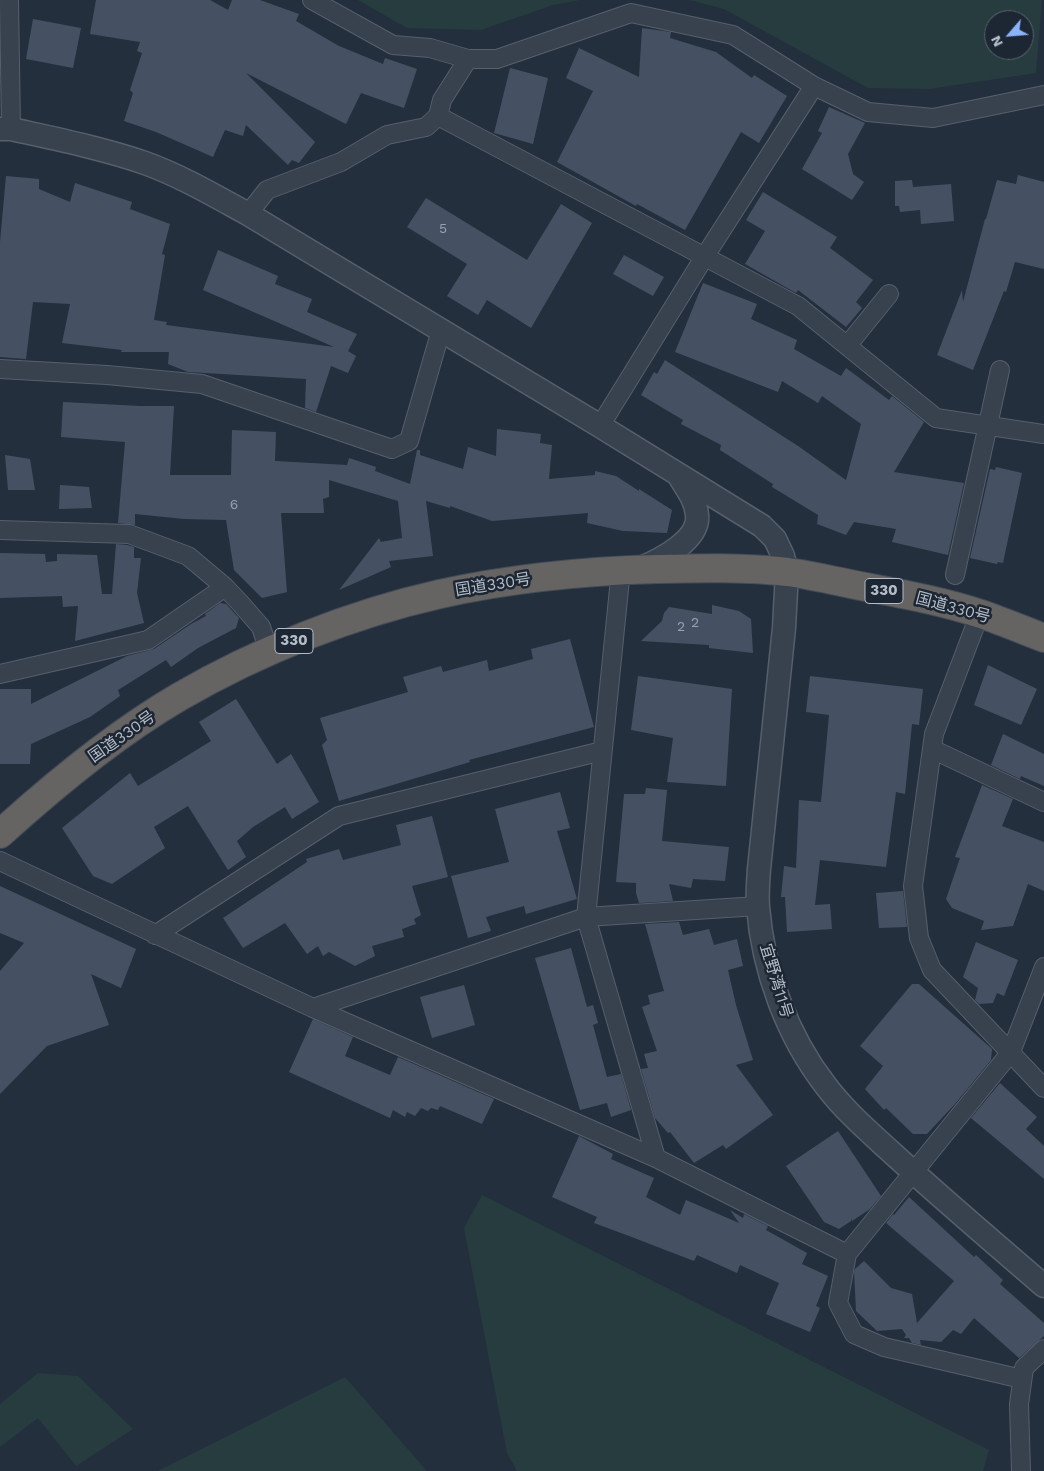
<!DOCTYPE html>
<html>
<head>
<meta charset="utf-8">
<style>
	body { margin:0 }
	#map { position:relative; width:1044px; height:1471px; overflow:hidden; background:#242f3e; font-family:"Work Sans",sans-serif }
	canvas { display:block }
	.north { position:absolute; left:984px; top:10px; width:50px; height:50px; box-sizing:border-box; background:#1d2633; border:1px solid #59626f; border-radius:50%; rotate:243deg; font-size:14px; font-weight:700; line-height:20px; text-align:center; color:#b4bcc9 }
	.north::after { content:''; display:block; margin:auto; width:18px; height:22px; background:#8ab4f8; clip-path:polygon(50% 0,100% 100%,50% 72%,0 100%) }
</style>
</head>
<body>
<div id="map">
<canvas width="1044" height="1471"></canvas>
<div class="north">N</div>
</div>
<script>
const ctx = document.querySelector('canvas').getContext('2d');
ctx.lineJoin = 'round';
function fill(path, color) { ctx.fillStyle = color; ctx.fill(path, 'evenodd'); }
function trace(path, color, width, dash) { ctx.strokeStyle = color; ctx.lineWidth = width; ctx.lineCap = dash ? 'butt' : 'round'; ctx.setLineDash(dash || []); ctx.stroke(path); }
function drawText(font, color, halo, rows, align = 'center') {
  ctx.font = font + ' "Work Sans","Noto Sans JP",sans-serif'; ctx.lineWidth = 5; ctx.setLineDash([]); ctx.textBaseline = 'middle'; ctx.strokeStyle = halo; ctx.fillStyle = color; for (const [text, x, y, turn = 0] of rows) {
    ctx.save(); ctx.translate(x, y); ctx.rotate((+turn || 0) * Math.PI / 180); ctx.textAlign = isNaN(turn) ? turn : align; if (halo) ctx.strokeText(text, 0, 0); ctx.fillText(text, 0, 0); ctx.restore();
  }
}
fill(new Path2D(`
	M358 0H580L553 5 481 30 407 28Z
	M689 0H1042L1036 73 929 89 868 88 724 9ZM994 20H1024V50H994Z
	M482 1195 989 1450 983 1471H517L507 1453 464 1228Z
	M38 1373 78 1376 133 1429 76 1466 38 1418 0 1447V1404Z
	M345 1377 427 1471H158Z`), '#263c3f');
fill(new Path2D(`
	M96 0H210L228 10 232 0H260L299 14 296 21 339 46 383 64 385 58 417 69 404 108 361 93 346 124 246 73 315 142 299 163 292 160 288 165 246 125 243 136 225 130 213 157 156 132 124 121 133 93 130 90 142 53 137 51 140 42 90 34Z
	M33 19 81 28 73 68 26 59Z
	M642 28 671 32 670 38 716 52 752 78 754 75 787 96 759 143 741 132 685 230 637 204 636 206 557 162 593 91 566 78 579 48 639 77Z
	M510 68 548 78 533 144 494 133Z
	M829 107 865 123 848 154 853 174 864 182 852 200 802 169 822 133 818 131Z
	M1018 175 1044 182V269L1015 262 1006 292 1004 291 973 370 937 355 962 290 963 302 985 219H986L997 180 1016 184Z
	M6 176 39 179V189L70 202 75 183 132 202 130 209 170 224 162 254 165 255 154 320 167 322 166 325 334 347 203 290 218 250 278 276 275 284 312 299 307 312 357 334 348 351 356 356 348 373 331 366 316 412 305 408 306 379 188 372 168 364 169 352H121L122 350 62 343 70 304 33 302 26 359 0 357V242Z
	M912 180 913 187 951 184 954 221 921 224 920 210 900 212 899 206H895V181Z
	M763 192 837 237 830 248 873 280 856 302 862 308 846 327 798 290 796 293 745 264 765 231 746 220Z
	M426 198 527 260 561 204 592 223 531 328 487 300 478 315 447 296 467 264 407 227Z
	M624 255 664 277 653 296 613 274Z
	M703 283 757 304 751 319 797 340 794 349 841 376 846 368 889 400 892 396 924 422 894 472 964 483 948 555 892 542 896 529 854 522 846 535 817 524 818 515 772 487 773 484 720 450 721 445 681 424 683 420 641 395 654 372 657 374 665 360 798 446 846 480 861 424 822 396 818 403 782 381 778 392 675 352Z
	M63 402 140 406H174L170 475H231L232 430 276 432 275 461 347 465 349 458 376 467 375 471 410 484 417 450H420V455L463 469 468 447 496 456 497 429 541 434 540 443 552 445 549 479 595 475V471L616 476 639 491V489L672 510 667 533 623 531 587 523 588 513 492 521 450 506V508L426 501 433 556 389 561 391 567 339 590 379 538 381 542 402 538 398 501 329 480V497L323 499 324 513H281L287 592 262 598 234 570 226 520 184 519 135 514V525L118 523 125 442 61 437Z
	M5 455 30 459 35 490H8Z
	M996 467 1022 473 1003 563 998 562 997 564 970 558 990 469 995 470Z
	M60 485 89 487 92 508 59 509Z
	M116 544 127 545 134 547V558H141L137 593 144 623 75 641 78 606 63 607 62 596 0 598V553L45 554 46 562 57 561V554L97 555 102 594H112Z
	M220 603 226 604 239 618 236 628 198 648 171 667 166 660 118 690 120 696 90 717 31 744 30 764H0V689H31V704L127 656 154 649 191 624 206 616 205 614Z
	M712 605 739 611 751 619 753 653 709 648V645L641 641 662 621 664 613 669 607 712 614Z
	M570 639 594 727 469 760 470 762 339 801 322 745 327 740 320 718 408 692 403 677 441 666 443 672 487 660 489 671 533 659 531 649Z
	M988 665 1037 689 1021 725 974 705Z
	M638 676 732 689 726 786 667 782 673 738 631 730Z
	M810 676 923 689 919 725 912 724 905 794 896 792 886 867 820 860 815 905 830 904 832 929 787 932 785 897H781L784 866 796 868 799 800 821 802 829 715 806 712Z
	M236 699 277 764 291 754 319 802 292 819 285 807 253 827 237 841 246 857 228 870 188 806 154 827 165 848 112 884 93 876 62 828 130 773 138 786 211 741 199 722Z
	M1003 734 1044 754V786L1021 776 1020 779 991 765Z
	M982 785 1013 799 1002 826 1044 842V891L1028 884 1013 926 981 930 984 921 952 908 946 899 960 858 955 857Z
	M646 788 667 790 662 841 729 847 725 881 693 879 691 888 669 884 673 901 639 903 636 893V883L616 882 624 794H645Z
	M560 792 570 828 557 831 577 899 526 914 524 906 486 917 491 931 468 938 451 876 509 862 495 809Z
	M432 816 448 877 412 886 421 915 414 919 416 924 402 929 404 937 372 946 375 956 355 966 329 952 323 956 318 946 307 954 285 923 243 948 223 918 307 862 306 859 339 849 343 860 401 845 396 825Z
	M0 886 136 949 121 988 91 974 109 1025 47 1046 0 1094V971L24 943 0 933Z
	M903 891 907 927 879 928 876 893Z
	M679 922 683 935 709 929 714 945 737 939 743 966 728 970 736 1005 753 1060 736 1065 773 1115 726 1149 723 1145 694 1163 670 1132 668 1133 655 1118 641 1069 648 1068 644 1054 657 1051 642 1007 650 1004 648 995 664 991 645 924Z
	M976 942 1018 960 1004 996 997 993 993 1003 979 1004 975 1000 978 988 963 977Z
	M571 948 587 1007 593 1005 598 1023 593 1025 607 1077 621 1074 631 1110 611 1117 607 1103 580 1110 535 958Z
	M912 984H919L992 1049 991 1060 955 1104 927 1134H913L886 1108 884 1110 865 1089 883 1066 860 1046Z
	M464 985 475 1025 432 1038 420 997Z
	M313 1019 353 1037 345 1056 390 1075 398 1057 494 1099 482 1124 440 1106 438 1110 431 1108 428 1111 421 1108 415 1116 407 1112 405 1117 393 1110 390 1118 289 1072Z
	M1000 1083 1037 1117 1026 1129 1044 1146V1179L971 1118Z
	M838 1131 881 1196 870 1209 852 1221V1219L851 1221 839 1229 824 1222 786 1166Z
	M579 1136 613 1154 611 1159 654 1178 646 1197 680 1215 686 1200 739 1223 730 1210 743 1218 744 1214 768 1226 766 1230 807 1253 802 1264 828 1276 816 1306 820 1308 810 1332 766 1314 779 1283 740 1265 737 1273 697 1255 694 1261 629 1236 594 1223 597 1217 552 1197Z
	M909 1197 974 1257 976 1255 1003 1280 1000 1284 1044 1323V1336L1019 1358 974 1318 961 1334 953 1330 941 1342 920 1340 921 1345 912 1343 909 1338H904L906 1335 902 1329 877 1331 856 1311 854 1272 855 1269 864 1261 891 1288 912 1294 917 1323 954 1281 886 1223 893 1214 894 1215Z`), '#455162');
const minor = new Path2D(`
	M9 0 11 129
	M312 0 393 45 430 48 468 59
	M438 116 798 306 936 418 1044 434
	M248 214 267 190 341 162 387 135 426 127 438 116 442 100 468 59H497L631 13 733 35 814 86 868 112 933 118 1044 95
	M847 346 889 294
	M0 369 107 375 202 384 392 449 409 441 441 330
	M600 426 705 256 814 86
	M0 530 129 534 188 556 225 587 241 604 261 627 269 651
	M621 569 586 917 656 1158
	M955 575 1000 370
	M980 613 934 734 913 886 919 938 932 970 1044 1088
	M0 674 148 640 225 587
	M932 749 1044 802
	M0 861 313 1008 656 1158 847 1254 1011 1052 1044 967
	M155 935 339 816 602 751
	M313 1008 586 917 758 906
	M847 1254 838 1303 854 1334 884 1347 1022 1379
	M1021 1471 1019 1404 1024 1368 1044 1349`);
const tertiary = new Path2D(`
	M0 129H11C56 139 101 148 145 163 181 176 215 196 248 214L600 426 762 526 775 539 783 556 787 572 784 628 759 869C758 882 757 895 758 907 763 970 787 1036 826 1086 844 1110 867 1130 890 1151 940 1197 992 1241 1044 1286
	M641 568C660 560 700 540 697 515 696 500 686 488 679 476`);
const trunk = new Path2D(`
	M0 834C55 784 114 735 179 697 258 651 351 614 440 594 512 578 585 571 658 569 701 568 745 567 788 572 816 576 844 583 871 588 908 595 945 602 981 614 1002 621 1023 630 1044 638`);
trace(minor, '#565f6c', 20);
trace(tertiary, '#565f6c', 25);
trace(trunk, '#434c59', 30);
trace(minor, '#38414e', 18);
trace(tertiary, '#38414e', 22);
trace(trunk, '#656462', 28);
drawText('14px', '#98a1af', null, [
	["5",443,229],
	["6",234,505],
	["2",695,623],
	["2",681,627]
]);
for (const [x, y, w] of [
	[884,591,38],
	[294,641,38]
]) { const box = new Path2D(); box.roundRect(x - w / 2, y - 12.5, w, 25, 4); ctx.fillStyle = '#1d2633'; ctx.fill(box); trace(box, '#b4bcc9', 1); }
drawText('bold 15px', '#b4bcc9', null, [
	["330",884,591],
	["330",294,641]
]);
drawText('16px', '#b4bcc9', '#1d2633', [
	["国道330号",493,585,-9],
	["国道330号",953,608,15],
	["国道330号",122,737,-35],
	["宜野湾11号",776,981,73]
]);
</script>
</body>
</html>
